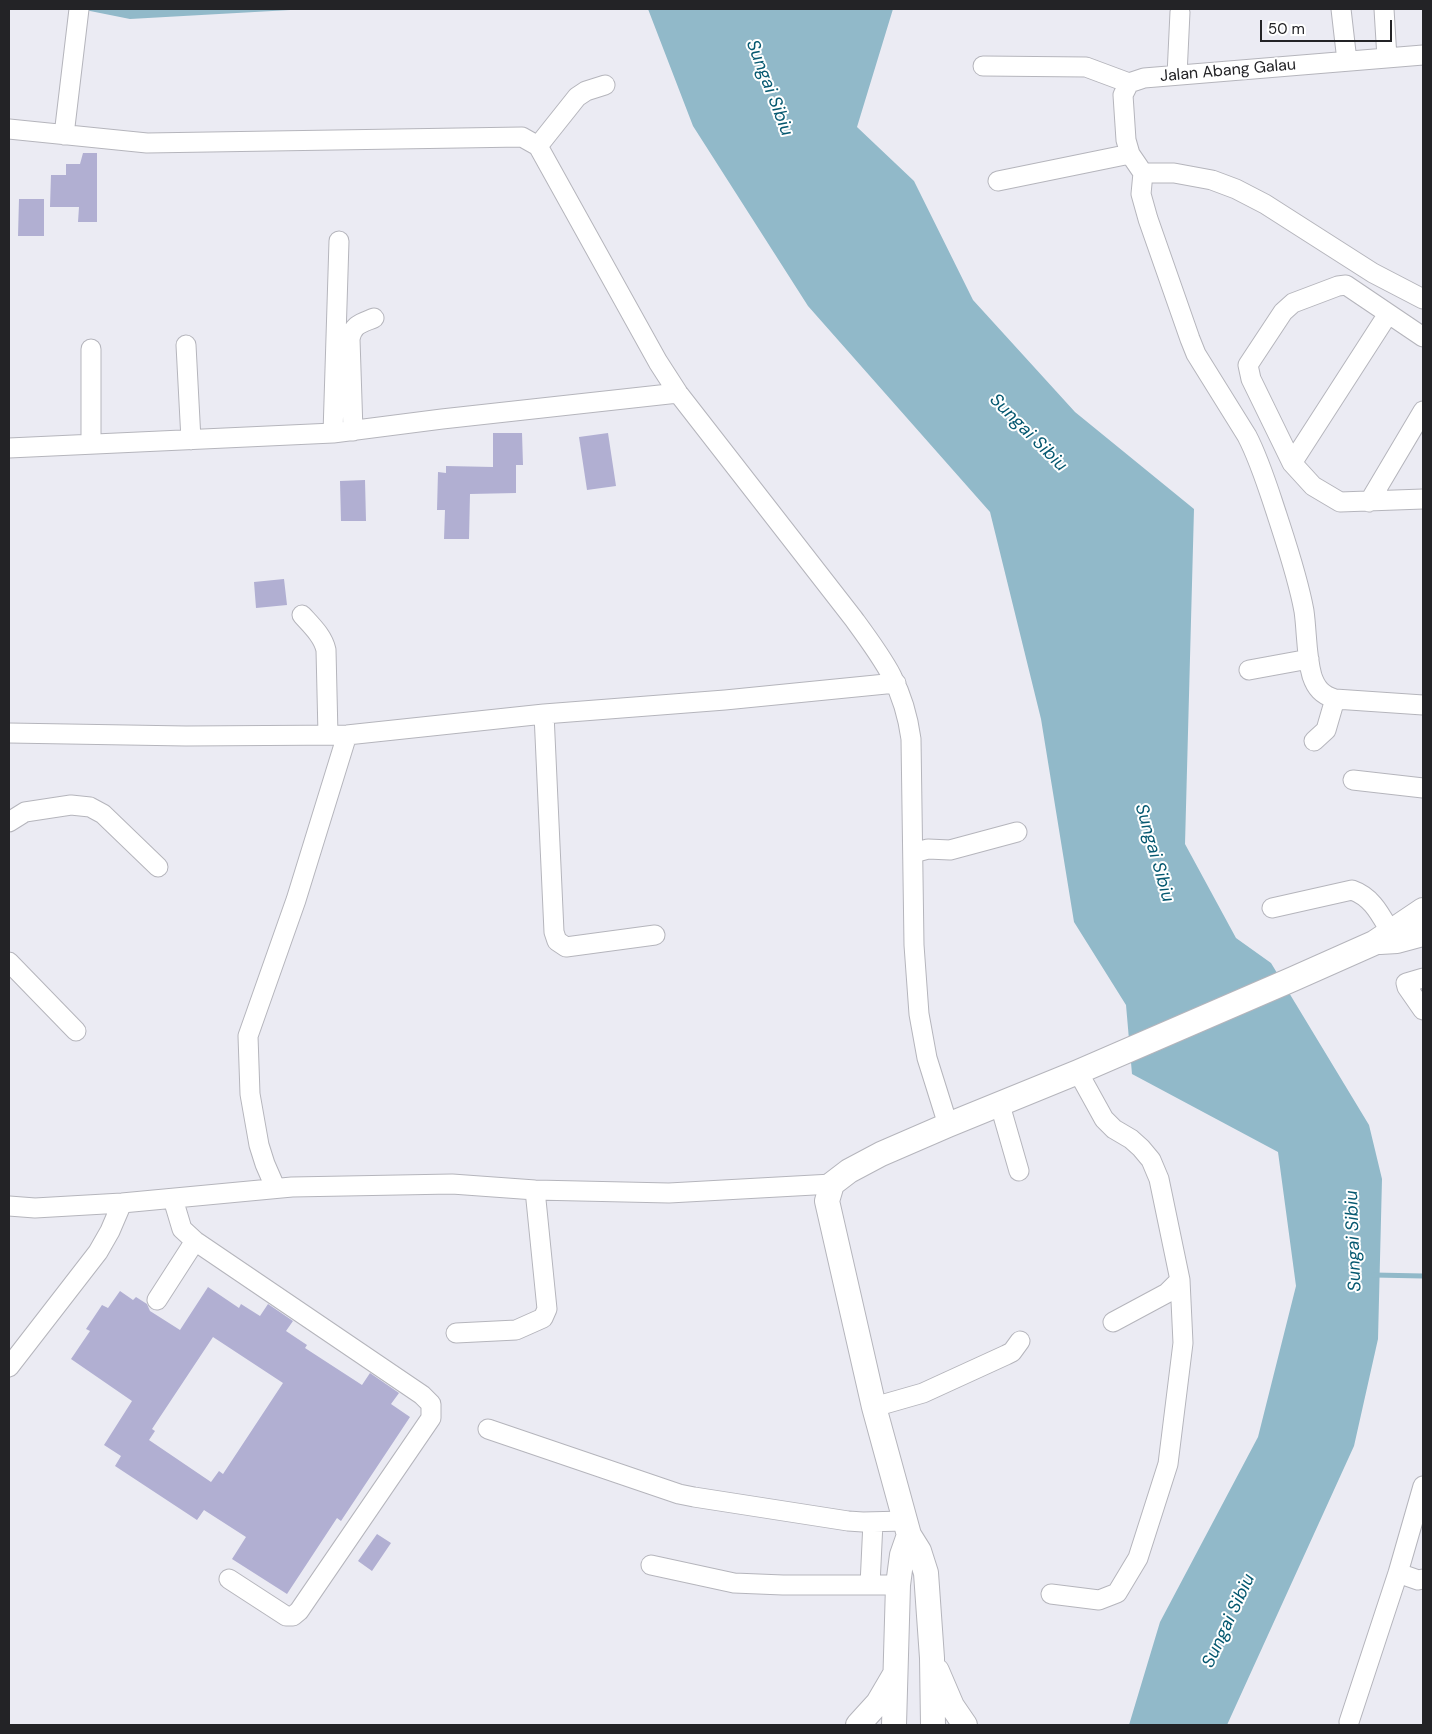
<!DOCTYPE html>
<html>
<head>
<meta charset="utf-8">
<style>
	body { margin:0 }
	#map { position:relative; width:1432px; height:1734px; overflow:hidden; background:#ebebf3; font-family:"DM Sans",sans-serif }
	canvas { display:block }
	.frame { position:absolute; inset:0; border:10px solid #232326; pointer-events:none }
	.scale { position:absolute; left:1260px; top:20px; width:132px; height:22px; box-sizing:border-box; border:2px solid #232326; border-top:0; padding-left:6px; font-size:15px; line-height:18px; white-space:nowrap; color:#232326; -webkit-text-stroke:4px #fff; paint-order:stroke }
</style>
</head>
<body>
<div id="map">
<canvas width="1432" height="1734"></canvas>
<div class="frame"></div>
<div class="scale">50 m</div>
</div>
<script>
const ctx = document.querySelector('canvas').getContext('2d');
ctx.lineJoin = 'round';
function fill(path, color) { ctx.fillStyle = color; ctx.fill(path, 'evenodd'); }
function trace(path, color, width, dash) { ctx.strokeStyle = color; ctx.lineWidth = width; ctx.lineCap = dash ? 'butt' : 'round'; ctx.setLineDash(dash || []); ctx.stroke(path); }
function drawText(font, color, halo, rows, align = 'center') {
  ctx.font = font + ' "DM Sans",sans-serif'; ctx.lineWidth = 4; ctx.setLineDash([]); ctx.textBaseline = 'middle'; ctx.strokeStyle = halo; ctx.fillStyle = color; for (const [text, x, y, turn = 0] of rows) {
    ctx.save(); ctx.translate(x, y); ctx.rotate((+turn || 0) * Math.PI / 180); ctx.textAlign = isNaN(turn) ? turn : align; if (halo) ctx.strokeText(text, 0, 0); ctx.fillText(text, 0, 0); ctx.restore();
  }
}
fill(new Path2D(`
	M80 9H308L130 19Z
	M648 9H893L857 127 914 181 973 300 1075 412 1194 509 1185 844 1236 938 1271 963 1369 1125 1382 1179 1378 1339 1354 1446 1227 1725H1129L1160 1622 1258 1437 1296 1286 1278 1152 1132 1074 1126 1005 1074 922 1041 719 990 512 808 306 693 126Z`), '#91b9c9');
trace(new Path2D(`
	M1374 1275 1423 1276`), '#91b9c9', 5);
fill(new Path2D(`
	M83 153H97V222H78L79 207H50L51 175H66V164H80Z
	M19 199H44V236H18Z
	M493 433H522L523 465H516V493L470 494 469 539H444L445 510H437L438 472 446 473V466L493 467Z
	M608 433 616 486 587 490 579 437Z
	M365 480 366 521H341L340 481Z
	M284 579 287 605 256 608 254 582Z
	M208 1287 239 1308 241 1304 260 1316 268 1304 293 1321 286 1331 307 1345 305 1348 362 1385 370 1373 399 1393 391 1404 410 1417 341 1521 337 1518 287 1594 232 1559 246 1537 204 1510 197 1520 115 1466 121 1456 104 1445 132 1401 71 1359 90 1331 86 1329 102 1305 108 1308 120 1291 133 1300 136 1297 147 1304 150 1311 180 1330ZM213 1337 283 1383 223 1474 219 1471 211 1482 149 1440 155 1431 152 1429Z
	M377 1534 391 1543 372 1571 358 1561Z`), '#b1afd2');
const minor = new Path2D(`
	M1341 9 1347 61
	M1384 9 1387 58
	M983 66 1086 67 1129 83
	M1177 75 1180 12
	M9 129 147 143 522 137 538 146 658 362 678 393 853 618C883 659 904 686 911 739L914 945 919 1014 927 1058 948 1125
	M64 135 79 9
	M538 146 577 97 586 91 605 85
	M1143 173 1130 154 1126 140 1123 95 1129 83 1144 78 1423 55
	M998 181 1130 154
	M1423 299 1373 273 1265 204 1236 189 1212 180 1174 173H1143L1141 194 1148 219 1190 339 1196 354 1247 436C1260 461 1268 488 1277 515 1287 546 1298 578 1304 611 1307 632 1306 655 1312 676 1316 688 1322 695 1335 699L1423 705
	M1423 337 1346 285 1338 286 1293 303 1283 312 1248 365 1251 379 1292 463 1313 486 1340 502 1423 499
	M186 345 191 440
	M91 349V444
	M353 431 350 339C353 324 362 323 374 318
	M333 433 339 241
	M9 448 333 433 442 419 678 393
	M1292 463 1388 314
	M1369 502 1423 411
	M302 615C311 625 323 636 326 650L328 735
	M1249 670 1309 659
	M544 714 554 932 557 941 566 947 655 935
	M9 733 186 736 347 735 544 714 725 700 896 683
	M1314 741 1326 730 1335 699
	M1353 780 1423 788
	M9 822 25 812 71 805 90 807 103 814 158 867
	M913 853 928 849 950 850 1017 832
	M1272 908 1352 890C1372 897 1380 914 1390 931
	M9 962 76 1031
	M1423 978 1406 983 1407 987 1423 1010
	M1000 1105 1019 1171
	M275 1187 265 1164 259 1145 250 1094 248 1036 296 900 347 735
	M173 1199 182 1229 195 1241 422 1395 431 1404V1418L299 1611 293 1616H286L229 1579
	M9 1206 35 1208 122 1203 292 1187 452 1184 535 1190 669 1193 832 1184
	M157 1300 195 1241
	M1113 1322 1167 1293 1180 1280
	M456 1333 516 1330 543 1318 547 1309 535 1190
	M9 1367 98 1252 110 1231 122 1203
	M874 1407 923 1393 1006 1355 1012 1352 1020 1341
	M488 1429 679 1494 694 1497 848 1521 863 1522 905 1521
	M651 1565 734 1583 783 1585H898
	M1398 1573 1418 1580 1423 1579
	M870 1585 873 1522
	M1051 1594 1099 1600 1117 1593 1138 1558 1168 1464 1183 1343 1180 1280 1159 1179 1151 1160 1141 1148 1131 1139 1114 1129 1104 1119 1078 1072
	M1349 1722 1398 1573 1423 1486`);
const major = new Path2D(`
	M1380 942 1397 941 1423 934
	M937 1671 952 1706 965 1725
	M858 1725 878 1703 895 1674
	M894 1725 898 1585 902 1555 909 1535
	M933 1725 932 1658 926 1573 919 1551 909 1535 874 1407 827 1201 832 1184 849 1171 881 1154 948 1125 1078 1072 1293 979 1374 943 1423 910`);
trace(minor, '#b5b5bc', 21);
trace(major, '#b5b5bc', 26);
trace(minor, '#fff', 19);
trace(major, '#fff', 24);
drawText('16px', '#232326', '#fff', [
	["Jalan Abang Galau",1228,71,-5]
]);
drawText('italic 18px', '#055870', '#fff', [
	["Sungai Sibiu",769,88,69],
	["Sungai Sibiu",1028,433,45],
	["Sungai Sibiu",1154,853,74],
	["Sungai Sibiu",1354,1241,-92],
	["Sungai Sibiu",1229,1621,-65]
]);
</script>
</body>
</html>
